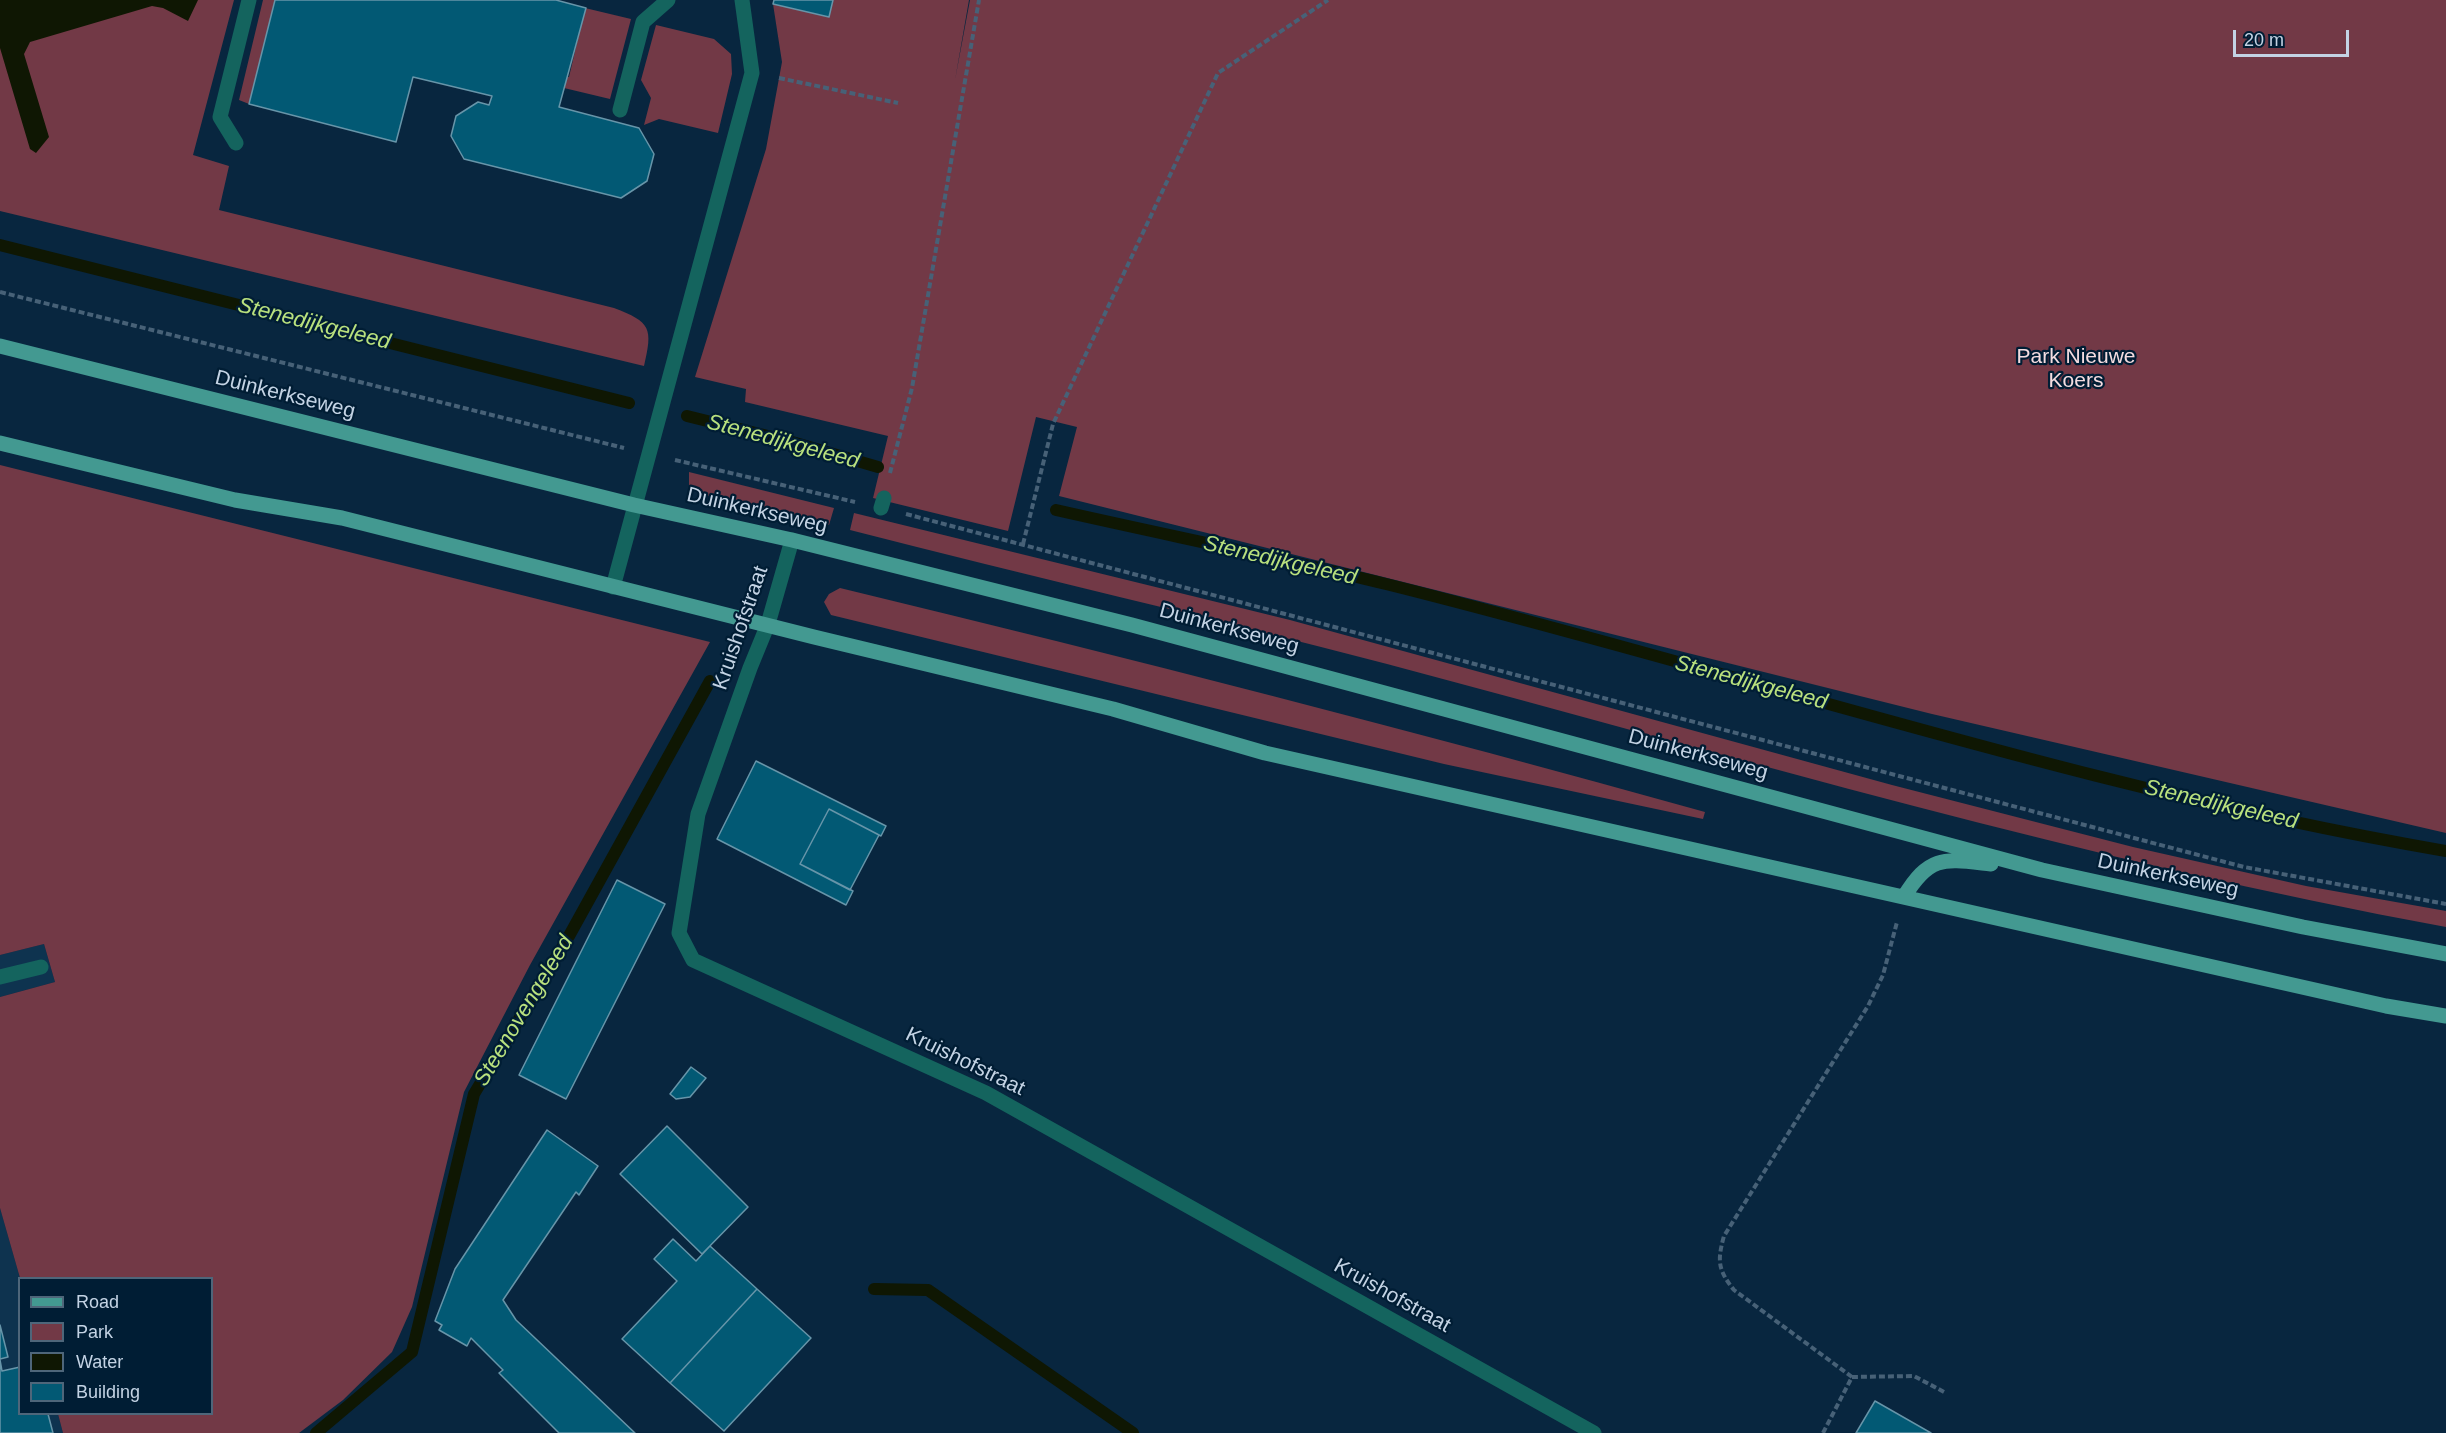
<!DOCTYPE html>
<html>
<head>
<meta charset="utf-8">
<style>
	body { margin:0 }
	#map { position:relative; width:2446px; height:1433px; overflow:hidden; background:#08263f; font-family:Arial,sans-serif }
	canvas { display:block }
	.legend { position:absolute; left:18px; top:1277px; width:195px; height:138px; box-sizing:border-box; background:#001d34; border:2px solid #4e667a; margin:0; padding:8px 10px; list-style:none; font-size:18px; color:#c3d3e4 }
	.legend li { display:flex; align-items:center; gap:12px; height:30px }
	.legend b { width:30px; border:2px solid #4e667a }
	.scale { position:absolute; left:2233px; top:30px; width:116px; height:27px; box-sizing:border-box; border:3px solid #c3d3e4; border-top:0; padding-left:8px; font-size:18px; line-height:21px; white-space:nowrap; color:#c3d3e4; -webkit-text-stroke:4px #001d34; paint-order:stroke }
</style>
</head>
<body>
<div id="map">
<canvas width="2446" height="1433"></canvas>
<ul class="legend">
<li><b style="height:8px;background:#439991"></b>Road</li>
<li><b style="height:16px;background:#723946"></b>Park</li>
<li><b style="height:16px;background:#0f1703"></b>Water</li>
<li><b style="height:16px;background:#025974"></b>Building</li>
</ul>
<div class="scale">20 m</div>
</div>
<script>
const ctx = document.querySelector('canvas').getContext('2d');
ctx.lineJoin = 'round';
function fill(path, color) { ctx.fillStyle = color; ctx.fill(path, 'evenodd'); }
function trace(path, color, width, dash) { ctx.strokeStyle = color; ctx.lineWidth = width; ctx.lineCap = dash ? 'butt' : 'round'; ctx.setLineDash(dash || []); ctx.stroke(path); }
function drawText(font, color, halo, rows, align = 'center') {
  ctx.font = font + ' Arial,sans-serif'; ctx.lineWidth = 4.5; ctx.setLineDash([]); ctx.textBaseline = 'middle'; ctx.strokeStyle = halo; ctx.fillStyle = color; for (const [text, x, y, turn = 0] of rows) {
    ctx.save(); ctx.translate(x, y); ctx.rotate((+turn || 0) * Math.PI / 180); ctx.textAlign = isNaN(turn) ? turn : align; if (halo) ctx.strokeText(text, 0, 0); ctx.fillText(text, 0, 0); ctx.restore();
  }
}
fill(new Path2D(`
	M44 944 55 982 0 997V955Z
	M0 1208 20 1278V1414H58L63 1433H0Z`), '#0e334f');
fill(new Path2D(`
	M0 0H234L193 155 229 166 219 210 614 308C651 322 653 328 644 366L0 211Z
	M263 0H275L249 104 239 100Z
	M833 0H969L955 80 970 0H2446V833L1932 714 1059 496 1077 427 1036 417 1008 531 873 498 888 436 745 402 746 389 695 377 766 149 782 62 773 4 829 16Z
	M585 8 631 19 610 99 564 88 566 77H569Z
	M656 25 714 39 731 54 732 74 718 133 659 119 644 125 651 98 641 80Z
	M0 465 710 642 530 965 464 1092 412 1307 392 1352 343 1400 299 1433H63L58 1414H212V1278H20L0 1208V997L55 982 44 944 0 955Z
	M689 472 834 508 829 525 709 496 689 487Z
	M854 513 1290 620 1892 785 2133 847 2306 886 2446 911V927C2086 861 1740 758 1387 664 1209 617 1028 576 850 530Z
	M840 588C1130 658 1418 732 1705 812L1703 819 1444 764 831 615 824 602 829 594Z`), '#723946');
fill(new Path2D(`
	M0 0H198L188 21 163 8 152 6 30 42 24 54 49 137 36 153 30 149 0 48Z`), '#0f1703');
trace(new Path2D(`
	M0 245 629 403
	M687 416 792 442 878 467
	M1056 510C1166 535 1277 557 1386 584 1740 672 2086 790 2446 851
	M874 1289 928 1290 1133 1433
	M316 1433 412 1352 474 1094 569 936 710 681`), '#0f1703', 12);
const building = new Path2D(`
	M275 0H556L586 8 559 107 639 128 654 154 647 181 621 198 464 159 451 136 456 116 478 102 489 105 492 96 413 77 396 142 249 104Z
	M774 0H833L829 17 773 4Z
	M756 761 886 826 881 836 829 809 800 864 853 891 846 905 717 839Z
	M829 809 879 835 850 890 800 864Z
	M617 880 665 904 566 1099 519 1075Z
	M691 1067 706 1078 690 1097 676 1099 670 1094Z
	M667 1126 748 1207 702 1254 620 1174Z
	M547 1130 598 1166 579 1195 576 1192 503 1300 516 1320 635 1433H559L499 1373 503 1370 471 1338 467 1346 439 1330 442 1325 435 1321 455 1269Z
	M673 1239 696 1261 710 1246 757 1289 670 1383 622 1339 677 1281 654 1259Z
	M757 1289 811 1338 724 1431 670 1383Z
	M0 1325 8 1357 0 1359Z
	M0 1360 2 1371 20 1367V1414H48L53 1433H0Z
	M1875 1401 1931 1433H1856Z`);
fill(building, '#025974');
trace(building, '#6795a9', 1.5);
trace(new Path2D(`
	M779 78 898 103
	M0 292 624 448
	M675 460 855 502
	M890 473 912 388 979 0
	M906 514 2244 867 2446 904
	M1023 544 1053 424 1218 73 1328 0
	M1852 1377 1734 1290C1718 1270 1717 1261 1724 1236L1868 1006 1883 975 1897 922
	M1823 1433 1852 1377 1914 1376 1946 1393`), '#476177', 4, [6, 3]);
trace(new Path2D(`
	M620 110 643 22 668 0
	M236 143 220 117 249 0
	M881 508 884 498
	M792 540 768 624 750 668 698 814 679 933 693 960 986 1093 1594 1433
	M613 587 752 73 742 0
	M0 977 41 967`), '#14645e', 15);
trace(new Path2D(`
	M0 346 634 505 792 540 1132 625 2042 870 2303 927 2446 954
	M0 443 235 500 342 518 814 637 1113 709 1265 753 2386 1006 2446 1016
	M1904 897C1930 854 1945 859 1991 864`), '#439991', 15);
drawText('21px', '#f4dce0', '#001d34', [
	["Park Nieuwe",2076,357],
	["Koers",2076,381]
]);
drawText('21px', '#c3d3e4', '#001d34', [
	["Duinkerkseweg",285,395,14],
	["Duinkerkseweg",757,511,13],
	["Kruishofstraat",741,628,-71],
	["Duinkerkseweg",1229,629,15],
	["Duinkerkseweg",1698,755,15],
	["Duinkerkseweg",2168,876,12],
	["Kruishofstraat",965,1062,26],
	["Kruishofstraat",1392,1296,29]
]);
drawText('italic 22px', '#b9e17e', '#001d34', [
	["Stenedijkgeleed",314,324,14],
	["Stenedijkgeleed",783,442,15],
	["Stenedijkgeleed",1280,561,13],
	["Stenedijkgeleed",1751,683,15],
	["Stenedijkgeleed",2221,805,13],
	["Steenovengeleed",524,1011,-59]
]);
</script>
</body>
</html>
